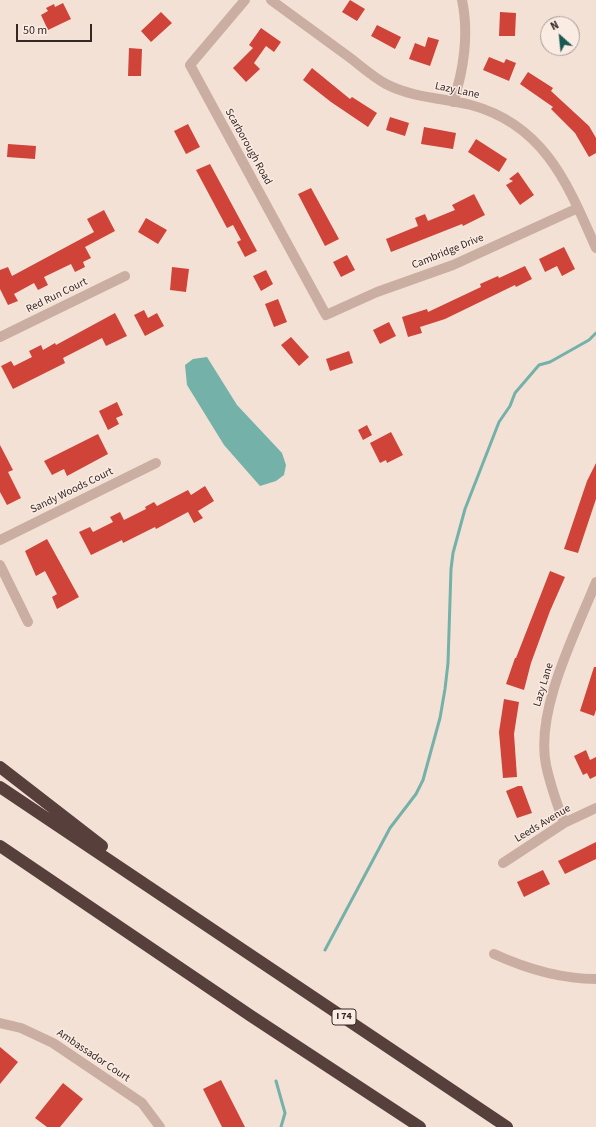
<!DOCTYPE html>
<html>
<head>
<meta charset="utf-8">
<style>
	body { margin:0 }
	#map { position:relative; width:596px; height:1127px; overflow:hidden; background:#f3e1d6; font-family:"Source Sans 3",sans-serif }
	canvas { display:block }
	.north { position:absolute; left:540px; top:16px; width:40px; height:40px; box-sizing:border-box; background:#faebe3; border:1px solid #ab9d97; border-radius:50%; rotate:333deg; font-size:11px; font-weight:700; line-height:16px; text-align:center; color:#352725 }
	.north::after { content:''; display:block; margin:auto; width:14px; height:18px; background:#185952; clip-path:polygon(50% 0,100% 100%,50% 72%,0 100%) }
	.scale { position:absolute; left:16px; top:24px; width:76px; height:18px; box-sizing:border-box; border:2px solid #352725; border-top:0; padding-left:5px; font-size:12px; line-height:14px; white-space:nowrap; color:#352725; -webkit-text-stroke:3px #faebe3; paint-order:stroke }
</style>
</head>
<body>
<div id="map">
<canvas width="596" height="1127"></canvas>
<div class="north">N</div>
<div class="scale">50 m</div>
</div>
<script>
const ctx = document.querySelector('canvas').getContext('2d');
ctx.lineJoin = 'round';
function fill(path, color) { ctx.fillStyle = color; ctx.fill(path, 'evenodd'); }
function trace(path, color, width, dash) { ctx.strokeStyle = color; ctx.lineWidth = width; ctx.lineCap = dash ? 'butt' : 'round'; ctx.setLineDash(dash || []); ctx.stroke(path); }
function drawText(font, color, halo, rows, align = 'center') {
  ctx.font = font + ' "Source Sans 3",sans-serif'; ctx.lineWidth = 3; ctx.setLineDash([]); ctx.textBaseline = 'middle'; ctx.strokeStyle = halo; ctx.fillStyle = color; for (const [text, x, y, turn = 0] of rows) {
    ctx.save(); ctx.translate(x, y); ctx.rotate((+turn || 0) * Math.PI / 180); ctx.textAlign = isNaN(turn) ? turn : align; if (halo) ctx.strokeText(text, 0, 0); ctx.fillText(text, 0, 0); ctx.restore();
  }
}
fill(new Path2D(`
	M207 357 237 405 282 453 286 465 284 475 276 481 260 486 224 445 187 385 185 365 193 359Z`), '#74b1a9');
trace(new Path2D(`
	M325 950 390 828 416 794 423 780 440 718 445 689 448 663 451 569 453 553 465 509 499 422 510 406 515 393 539 365 550 362 589 340 596 333
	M276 1081 285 1113 281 1127`), '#74b1a9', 3);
fill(new Path2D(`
	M350 0 365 9 357 21 342 12Z
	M63 3 71 19 48 30 41 15 48 11 46 8 54 4 55 7Z
	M161 12 172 23 151 42 141 31Z
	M500 12 516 13 515 36H499Z
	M377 25 401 37 395 49 371 36Z
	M261 28 281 42 274 52 266 46 254 63 260 69 246 82 233 68 253 48 249 45Z
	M428 37 439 40 430 66 409 59 415 43 425 47Z
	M129 48 142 49 141 76H128Z
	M489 57 504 63 506 59 516 63 509 81 483 70Z
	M312 68 350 99 352 97 377 113 368 127 331 102 303 80Z
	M528 72 553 88 551 91 589 126 596 138V153L589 157 575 133 551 109 553 107 520 84Z
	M390 117 409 123 405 136 386 130Z
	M188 124 200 147 186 154 174 131Z
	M424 127 456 133 453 149 421 144Z
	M476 139 507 159 499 172 468 152Z
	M8 144 36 146 35 159 7 157Z
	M210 164 257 251 245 257 237 242 241 240 233 225 227 228 196 170Z
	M518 172 534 195 520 205 506 185 513 181 509 179Z
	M311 188 339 239 325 246 298 194Z
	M474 194 485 215 463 226 462 224 391 252 386 239 418 226 415 218 425 214 428 221 455 210 452 205Z
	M104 210 115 231 85 247 91 258 83 262 85 267 75 272 71 264 44 277 48 285 38 290 34 283 14 294 18 301 8 305 0 289V270L8 267 12 276 94 232 87 219Z
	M146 218 167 230 158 244 138 232Z
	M564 247 575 269 562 276 557 266 545 272 539 259Z
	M347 255 355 270 341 277 333 262Z
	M525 266 532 279 516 287 515 285 445 319 420 327 422 333 408 337 402 317 427 309 428 312 481 287 480 284 498 276 499 278Z
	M172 267 189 269 186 292 170 290Z
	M266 270 273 284 261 291 253 276Z
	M278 299 287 322 274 327 265 304Z
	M144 310 148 318 157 313 164 326 145 336 134 315Z
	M115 313 127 336 106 346 102 338 63 358 65 363 13 389 1 366 11 361 14 366 32 357 29 351 41 345 43 350 55 343 56 345Z
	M389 322 396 336 380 344 373 330Z
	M291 337 309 357 299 366 281 345Z
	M349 351 353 363 330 371 326 359Z
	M117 402 123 415 116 418 119 424 108 430 99 411Z
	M367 425 372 435 363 440 358 430Z
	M391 432 403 455 387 463 386 460 380 463 370 443Z
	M98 434 108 454 67 476 64 469 52 475 44 461Z
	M0 445 13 470 8 472 21 498 7 505 0 492Z
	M596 463V499L578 553 564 549 587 481Z
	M205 486 214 501 198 511 203 518 194 523 188 512 156 529 155 527 123 543 122 540 91 555 79 532 90 527 93 532 113 522 110 517 120 512 124 520 146 509 145 507 154 502 157 506 188 490 191 495Z
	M47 539 79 597 57 609 52 597 57 594 45 571 36 576 25 551Z
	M550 571 565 577 550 611 531 663 524 690 506 684 515 658H516Z
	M594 667H596V710L594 716 580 711Z
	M504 699 519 702 514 734 517 777 503 778 499 732Z
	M586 750 590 760 596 757V776L590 779 587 773 583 775 574 756Z
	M518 786H522L532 813 517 818 506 791Z
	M596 842V859L565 874 558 861Z
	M543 870 550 884 524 897 517 882Z
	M0 1047 18 1062 0 1084Z
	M221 1080 245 1127H222L203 1089Z
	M63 1083 83 1099 60 1127H47L35 1118Z`), '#cf4338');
trace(new Path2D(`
	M245 0 190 65 326 315 377 292 453 265 578 208
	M271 0C297 19 323 38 349 57 361 66 373 77 386 84 413 98 443 98 471 105 545 125 568 185 596 248
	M453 102C464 70 469 33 462 0
	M0 337 125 276
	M0 540 156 463
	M0 565 28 622
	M564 823C557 804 550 784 546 765 535 710 576 632 596 582
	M503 863 564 823 596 808
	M494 954C527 969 560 979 596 979
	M0 1023 21 1028 53 1043 142 1103 160 1127`), '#cbaea2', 10);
trace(new Path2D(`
	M0 767 102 846
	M0 787 507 1127
	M0 846 251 1016 420 1127`), '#573f3b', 12);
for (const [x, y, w] of [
	[344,1017,24]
]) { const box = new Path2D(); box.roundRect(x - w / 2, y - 8, w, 16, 3); ctx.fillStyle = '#faebe3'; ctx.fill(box); trace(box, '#352725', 1); }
drawText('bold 10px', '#352725', null, [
	["I 74",344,1017]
]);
drawText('11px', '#352725', '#faebe3', [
	["Lazy Lane",457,91,12],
	["Scarborough Road",248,147,61],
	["Cambridge Drive",448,252,-22],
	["Red Run Court",57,296,-26],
	["Sandy Woods Court",72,491,-26],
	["Lazy Lane",544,685,-73],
	["Leeds Avenue",543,824,-31],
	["Ambassador Court",93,1056,34]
]);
</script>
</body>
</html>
